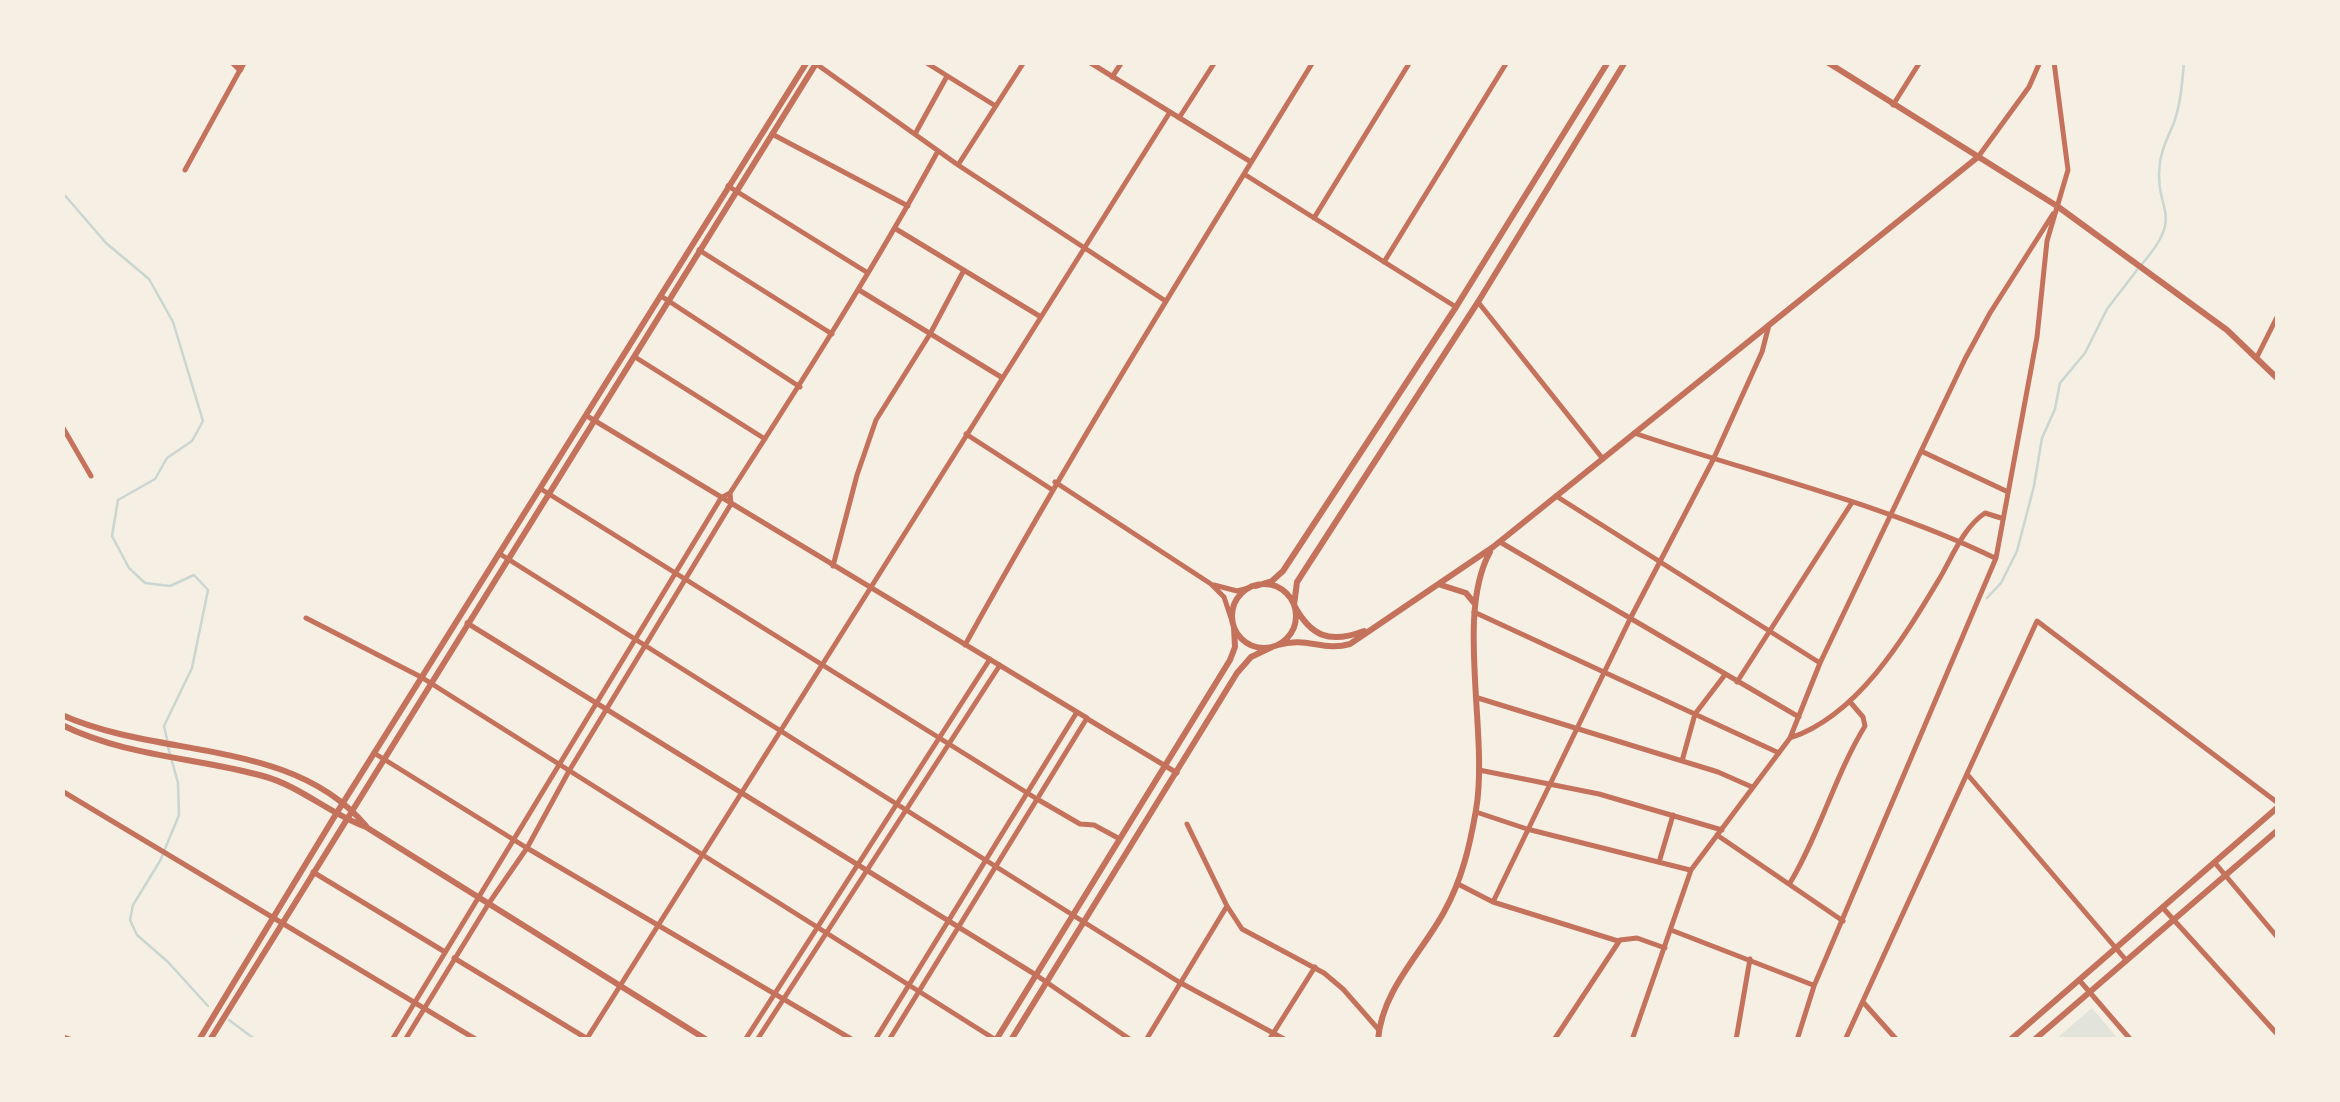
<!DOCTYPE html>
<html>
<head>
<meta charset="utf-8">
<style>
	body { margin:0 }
	#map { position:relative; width:2340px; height:1102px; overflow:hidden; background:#f6efe4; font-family:Cabin,sans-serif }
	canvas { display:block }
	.frame { position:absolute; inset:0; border:65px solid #f6efe4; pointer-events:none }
</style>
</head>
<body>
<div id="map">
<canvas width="2340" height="1102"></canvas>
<div class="frame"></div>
</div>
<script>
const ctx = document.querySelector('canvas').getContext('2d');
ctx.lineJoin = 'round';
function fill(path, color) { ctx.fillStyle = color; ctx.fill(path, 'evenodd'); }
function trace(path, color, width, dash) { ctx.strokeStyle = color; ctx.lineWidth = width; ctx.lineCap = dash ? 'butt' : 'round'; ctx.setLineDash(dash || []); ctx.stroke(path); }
fill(new Path2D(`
	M2092 1008 2118 1039H2056Z`), '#e2e4dc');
trace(new Path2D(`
	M62 192 106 243 149 279 173 322 203 421 192 441 167 458 155 479 118 500 112 536 129 568 145 583 170 586 194 575 208 590 192 668 164 726 167 739
	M2142 264C2187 212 2153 212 2160 162 2162 148 2168 137 2173 125 2181 104 2182 84 2184 62
	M1987 598 2001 583 2017 551 2034 486 2042 438 2055 409 2060 383 2085 353 2107 309 2137 270
	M168 747 178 783 179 815 160 861 133 905 130 920 137 935 168 962 208 1006
	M229 1020 256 1040`), '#c9d6d2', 2.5);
trace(new Path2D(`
	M925 62 994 105
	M1089 62 1251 162
	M815 63 958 165 1164 300
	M1112 77 1122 62
	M1893 105 1920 62
	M1179 118 1215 62
	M772 134 908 206
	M915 134 946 78
	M1978 157 2029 87 2040 62
	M958 165 1024 62
	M185 170 240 70
	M1244 174 1456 307
	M728 186 868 273
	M1314 218 1410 62
	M896 229 1041 317
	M699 250 832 334
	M1384 262 1507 62
	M859 290 1001 377
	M661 296 800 387
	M1478 302 1603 459
	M635 357 765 439
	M2257 357 2278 315
	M587 416 1077 712
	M62 426 91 476
	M1634 433C1752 473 1884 504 1995 558
	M966 434 1051 489
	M1921 451 2006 491
	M1055 482 1211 584 1224 597 1232 621
	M541 489 1037 799 1080 824 1094 825 1118 838
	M1556 496 1820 663
	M1500 542 1799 717
	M500 554 1179 982 1286 1040
	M833 566 857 475 876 420 930 334 964 270
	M1214 585 1237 591 1249 588
	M1474 612 1779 753
	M306 618 421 677 996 1040
	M467 623 1036 975 1131 1040
	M965 645C1075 446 1194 255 1313 62
	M1737 682 1851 504
	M1478 698 1718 772 1752 787
	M1086 718 1177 773
	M1790 738C1859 715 1905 636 1941 576 1953 555 1964 527 1985 513L2001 518
	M374 753 527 848 853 1040
	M1682 761 1695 714 1724 676
	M1479 770 1599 794 1722 830
	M1967 774 2126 960
	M62 791 477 1040
	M1476 812 1527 829 1690 870
	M1187 824 1227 906 1242 929 1324 973 1343 989 1379 1030
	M1717 835 1843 921
	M1660 859 1673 815
	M2215 863 2278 938
	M313 872 445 952
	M1790 883C1820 833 1835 775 1865 726L1863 717 1851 703
	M1458 884 1493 902 1618 941
	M1493 902 1630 619 1713 460 1762 352 1769 325
	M2163 908 2278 1035
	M1671 930 1813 985
	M454 958 586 1038
	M2080 981 2131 1040
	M1863 1002 1897 1040
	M392 1040 721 498 730 493C803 380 874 268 938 151
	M405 1040 489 903 527 848 569 771 731 504 730 493
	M586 1040 1170 112
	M745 1040 990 659
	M757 1040 1000 665
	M875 1040 1077 712 1087 718 889 1040
	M1146 1040 1227 906
	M1269 1040 1315 967
	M1554 1040 1620 940 1637 938 1665 948
	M1632 1040 1691 870 1790 738 1820 663 1965 359 1990 313 2053 214
	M1736 1040 1750 959
	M1797 1040 1814 986 1996 558 2037 337 2047 241 2068 170 2054 62
	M1845 1040 2037 621 2278 803
	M2277 1040 2278 1039`), '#c5725c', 5);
trace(new Path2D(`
	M232 62 240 70 244 62
	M1827 62 2057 206 2227 330 2278 379
	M1232 616a32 32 0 1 1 64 0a32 32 0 1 1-64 0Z
	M1441 585 1466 593 1475 604
	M1256 586 1272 581 1283 571 1456 307 1608 62
	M1364 631C1330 644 1311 637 1294 605L1297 582 1478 302 1625 62
	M1278 645C1307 636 1323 652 1350 644L1493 547 1978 157
	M62 715C160 759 292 738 366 826
	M62 725C127 757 195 757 263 776 300 786 330 814 366 827L707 1040
	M62 1037 71 1040
	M199 1040 336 814 807 62
	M210 1040 817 62
	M996 1040 1230 660 1235 647 1234 627
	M1011 1040 1237 673 1251 657 1272 647
	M1378 1040C1382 990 1421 954 1444 912 1462 880 1470 845 1476 810 1489 736 1455 614 1490 552
	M2010 1040 2278 807
	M2034 1040 2278 830`), '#c5725c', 6);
</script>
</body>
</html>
